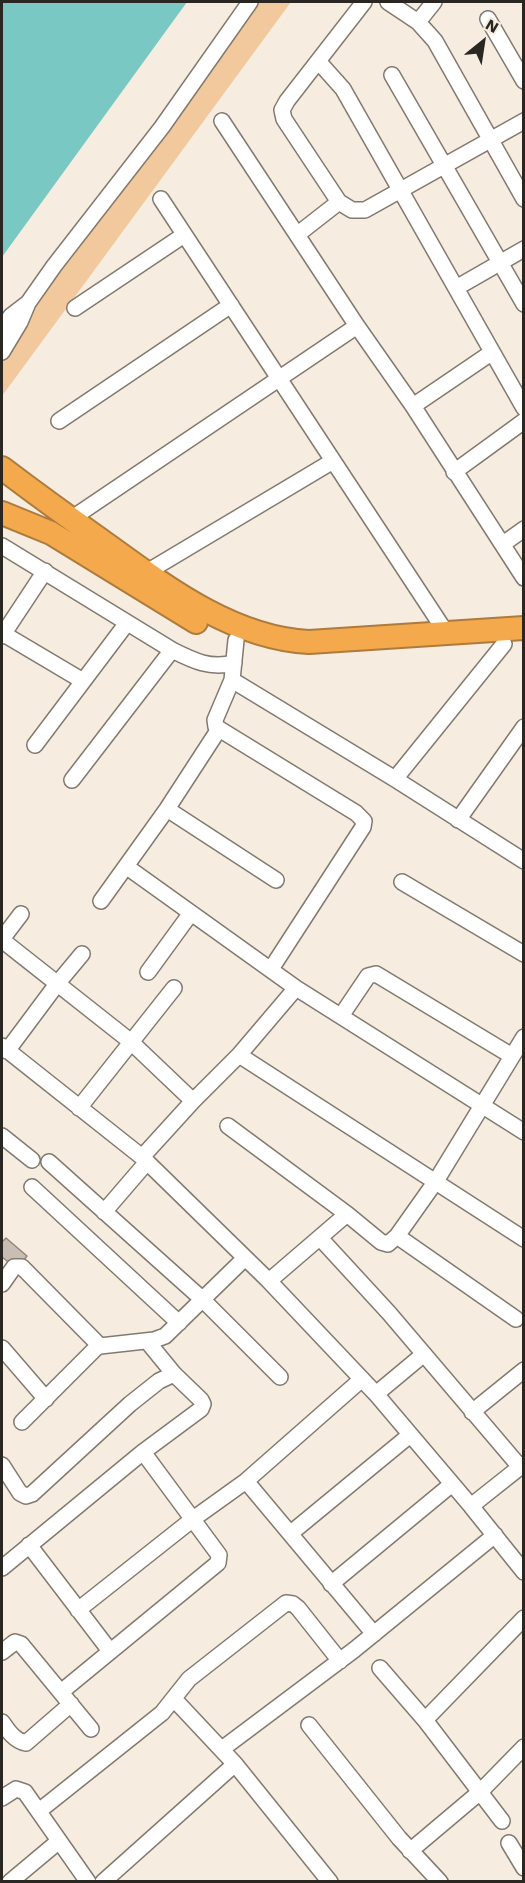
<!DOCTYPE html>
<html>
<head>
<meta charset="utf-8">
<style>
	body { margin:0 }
	#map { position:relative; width:525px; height:1883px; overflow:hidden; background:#f6ece0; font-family:"Work Sans",sans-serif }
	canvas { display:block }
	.frame { position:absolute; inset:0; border:3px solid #2a2622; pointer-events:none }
	.north { position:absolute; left:453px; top:12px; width:60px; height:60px; -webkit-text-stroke:4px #f6ece0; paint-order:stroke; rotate:30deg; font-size:16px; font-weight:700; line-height:24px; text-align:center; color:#2a2622 }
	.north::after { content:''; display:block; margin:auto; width:21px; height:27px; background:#2a2622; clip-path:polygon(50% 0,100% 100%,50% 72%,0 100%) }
</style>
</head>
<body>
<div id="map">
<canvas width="525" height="1883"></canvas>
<div class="frame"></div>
<div class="north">N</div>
</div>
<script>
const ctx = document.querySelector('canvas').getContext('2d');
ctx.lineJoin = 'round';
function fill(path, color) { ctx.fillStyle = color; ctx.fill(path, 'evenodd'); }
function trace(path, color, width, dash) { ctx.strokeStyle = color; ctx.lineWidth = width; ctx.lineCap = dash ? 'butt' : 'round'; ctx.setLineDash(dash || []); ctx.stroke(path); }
fill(new Path2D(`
	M243 2H291L2 396V332Z`), '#f1c99d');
fill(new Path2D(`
	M2 2H187L2 257Z`), '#79c8c3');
const building = new Path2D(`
	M6 1238 27 1256 20 1265H12L2 1257V1242Z`);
fill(building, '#c9beb4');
trace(building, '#91877d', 1.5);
const minor = new Path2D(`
	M364 2 287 101 282 110 284 119 339 202 352 210H365L524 121
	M388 2 418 22 435 41 524 199
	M488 19 524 81
	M418 22 434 2
	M318 61 343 89 524 408
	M392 75 524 304
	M222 121 357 326 413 406 524 578
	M161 199 447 634
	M298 234 339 202
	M456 288 524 249
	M75 308 184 235
	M2 328 11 316 28 303
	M2 352 20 322 28 303 54 266 162 127 250 2
	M413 406 491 353
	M59 421 231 305
	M454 472 524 421
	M71 519 357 326
	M503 544 524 529
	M2 546 172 650C194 661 210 669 234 663
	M147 572 333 461
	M2 633 83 681
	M2 636 45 571
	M236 640 232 680 215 720 216 727 356 813 364 821 363 827 271 969
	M232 680 395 779 524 861
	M35 745 127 623
	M395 779 504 644
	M72 780 172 650
	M167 809 276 880
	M458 820 524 727
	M127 867 296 988 524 1132
	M402 882 524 954
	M101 901 167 809 219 729
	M2 939 21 914
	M2 940 130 1041 193 1101
	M148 972 191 913
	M341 1016 368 976 376 974 512 1056
	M2 1046 142 1157 269 1281 376 1394 471 1506 524 1572
	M7 1051 57 984 82 954
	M239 1055 524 1239
	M79 1108 174 988
	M228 1126 347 1214 381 1242 388 1244 397 1236 436 1181 524 1037
	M2 1136 32 1160
	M142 1157 193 1101 239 1055 296 988
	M49 1162 202 1299 280 1377
	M32 1187 179 1323
	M104 1212 147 1162
	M397 1236 516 1319
	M320 1238 389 1313 520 1467
	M269 1281 347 1214
	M2 1284 14 1267H22L100 1346
	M2 1348 46 1399
	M376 1394 424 1354
	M472 1412 524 1370
	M22 1422 96 1348 100 1346 154 1340 165 1336 245 1258
	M2 1465 20 1493 26 1496 32 1494 130 1404 159 1381 174 1374
	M246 1481 374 1634
	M471 1506 524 1464
	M291 1533 410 1435
	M29 1545 110 1651
	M2 1568 143 1452 201 1409 203 1404 201 1400 174 1374 147 1341
	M331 1584 452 1484
	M78 1610 193 1519 246 1481 362 1379
	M2 1652 15 1642 21 1644 91 1729
	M380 1668 425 1720 502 1821
	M61 1692 218 1563 219 1555 143 1452
	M174 1699 235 1764 330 1882
	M425 1720 524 1618
	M2 1722C8 1731 15 1741 26 1743L71 1704
	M309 1725 399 1838 440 1882
	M222 1749 354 1650 495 1535
	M2 1798 16 1789 25 1792 88 1882
	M39 1811 162 1713 189 1679 286 1603 293 1604 298 1608 340 1661
	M509 1843 524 1868
	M410 1851 480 1792 524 1747
	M10 1882 59 1841
	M103 1882 235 1764`);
const highway = new Path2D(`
	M2 468C35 493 68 517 102 541 163 585 231 638 309 642L524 628
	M2 513 51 533 196 622`);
trace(minor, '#837a6f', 18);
trace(highway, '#ad7b3d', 26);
trace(minor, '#fff', 15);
trace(highway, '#f3a94c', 22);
</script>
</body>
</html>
